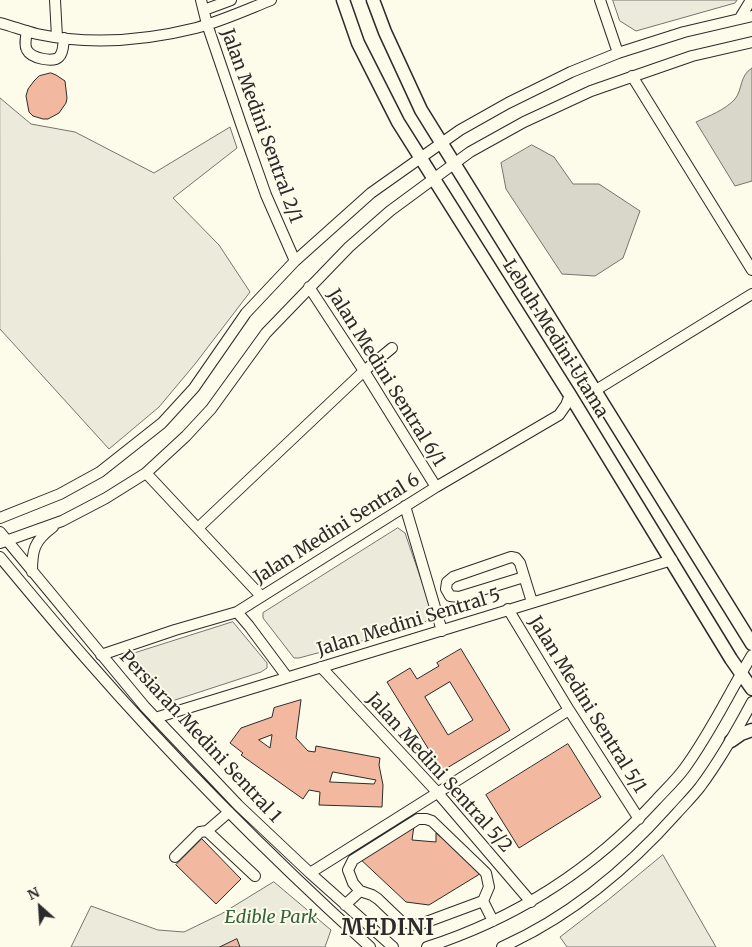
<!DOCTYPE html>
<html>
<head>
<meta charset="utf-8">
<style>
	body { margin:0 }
	#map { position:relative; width:752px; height:947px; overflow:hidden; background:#fdfbea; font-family:Merriweather,serif }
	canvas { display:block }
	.north { position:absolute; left:15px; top:882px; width:50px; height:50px; -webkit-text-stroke:4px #fdfbea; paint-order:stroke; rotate:334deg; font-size:14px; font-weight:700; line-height:20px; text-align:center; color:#2b2b2b }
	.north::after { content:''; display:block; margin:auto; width:18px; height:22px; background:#2b2b2b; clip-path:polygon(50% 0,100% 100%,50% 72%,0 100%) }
</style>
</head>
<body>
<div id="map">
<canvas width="752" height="947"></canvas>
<div class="north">N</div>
</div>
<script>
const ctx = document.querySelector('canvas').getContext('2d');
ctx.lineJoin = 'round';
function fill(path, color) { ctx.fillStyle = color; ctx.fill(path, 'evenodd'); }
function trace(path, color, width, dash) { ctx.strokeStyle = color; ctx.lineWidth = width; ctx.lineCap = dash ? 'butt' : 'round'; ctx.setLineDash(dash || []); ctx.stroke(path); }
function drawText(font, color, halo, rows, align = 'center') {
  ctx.font = font + ' Merriweather,serif'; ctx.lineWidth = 4; ctx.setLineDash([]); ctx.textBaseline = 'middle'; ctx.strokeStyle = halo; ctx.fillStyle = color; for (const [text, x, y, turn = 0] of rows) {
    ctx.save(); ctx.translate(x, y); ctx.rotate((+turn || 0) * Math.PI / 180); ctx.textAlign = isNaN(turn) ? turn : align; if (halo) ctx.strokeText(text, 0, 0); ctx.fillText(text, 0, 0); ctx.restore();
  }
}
const green = new Path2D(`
	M613 0H737L735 3 636 31 620 21Z
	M0 98 31 124 75 132 154 173 230 127 237 148 173 198 219 245 250 292 195 364 159 407 109 449 0 329Z
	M398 528 405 533 432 611 430 618 421 625 299 658H294L263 618V613Z
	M233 622 267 663V668L261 672 169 702 129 655Z
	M663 855 716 947H567L560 937 608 900Z
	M274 882 331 930 325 947H71L91 906 158 930 184 932 221 914Z`);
fill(green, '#ecebdb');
trace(green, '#74746e', 1);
const water = new Path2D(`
	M752 68V181L735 186 696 122C709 116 725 110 735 99 743 89 739 76 752 68Z
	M532 145 554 157 573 184H599L640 211 623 258 595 276 562 274 506 189 501 163Z`);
fill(water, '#d8d7c9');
trace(water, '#74746e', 1);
const building = new Path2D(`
	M51 73 56 75 65 81 67 98 66 103 59 113 48 119H43L33 116 29 112 26 96 28 89 34 81 39 76Z
	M461 649 510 730 442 771 387 682 410 668 417 679 439 666 437 663ZM450 682 473 720 448 735 425 697Z
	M301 700 296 738 308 751 315 752 316 746 380 758 379 765 383 785 382 807 319 805 320 792 309 790 303 799 241 755 243 753 230 743 241 728 272 717 274 708ZM272 735 270 748 259 740ZM333 772 376 780 374 784 330 782Z
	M568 744 601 797 519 848 486 795Z
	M414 826 412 840 436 842V833L483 872 429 905 406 902 358 857Z
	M202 839 241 879 216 904 176 865Z
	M237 939 240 947H220Z`);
fill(building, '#f2b8a0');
trace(building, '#2b2b2b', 1);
const minor = new Path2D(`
	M55 0 57 37
	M201 0 207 24 241 124 266 195 295 261
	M600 0 618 53
	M204 10 231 0
	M740 18 751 0
	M0 23C12 26 24 31 37 34 89 45 144 41 196 28 222 21 246 10 271 0
	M27 31C26 37 24 45 27 50 31 58 53 63 59 57 64 52 63 44 64 38
	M632 76 752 270
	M309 287 364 371 436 487
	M596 390 752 294
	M146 473 261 596
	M405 506 442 631
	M0 518 60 494 100 472 162 423 194 388 246 313 295 261 371 193 460 130 508 103 571 72 618 53 684 32 752 16
	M198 528 364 371 392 348
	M0 532 145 707 238 805 310 873 393 947
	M0 543 62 521 106 498 146 473 186 436 211 409 266 333 349 247 390 211 470 152 524 122 591 91 692 56 752 42
	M0 557C29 592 58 627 88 661 176 762 271 857 370 947
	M32 572C32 550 34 541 53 527
	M524 577 459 597 450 596 446 589 447 582 453 577 511 557 516 558 520 563 532 602
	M508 609 569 710 639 819
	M237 612 249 626 287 677
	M101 655 175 630 237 612 436 487 559 415 566 405 570 395
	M321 667 437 792 531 902
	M155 718 672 560
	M418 819H426L432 821 486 873 489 887 483 901 421 924 415 925 402 922 378 899 372 895 360 891 353 883 348 870 353 860Z
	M207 831 229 812
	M175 857 200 832 207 831 255 876
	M310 873 569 710
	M483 901 493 921
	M345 905 360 891
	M427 947C517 918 592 870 656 800 665 790 676 780 684 769 710 734 729 693 752 655
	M502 947C569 917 629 867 677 813 685 804 693 796 700 787 720 760 736 732 752 702`);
const major = new Path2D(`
	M343 0 358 43 398 122 570 395 731 659 752 689
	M373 0 385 32 421 110 752 644
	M731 741 741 734 752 730`);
trace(minor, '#2b2b2b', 12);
trace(major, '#2b2b2b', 15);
trace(minor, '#fdfbea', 10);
trace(major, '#fdfbea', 12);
drawText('18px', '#2b2b2b', '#fdfbea', [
	["Jalan Medini Sentral 2/1",261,126,70],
	["Lebuh Medini Utama",555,339,58],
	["Jalan Medini Sentral 6/1",386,378,58],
	["Jalan Medini Sentral 6",337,529,-32],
	["Jalan Medini Sentral 5",409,623,-17],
	["Jalan Medini Sentral 5/1",587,705,58],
	["Persiaran Medini Sentral 1",200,737,47],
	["Jalan Medini Sentral 5/2",439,773,48]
]);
drawText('italic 18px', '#34623c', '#fdfbea', [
	["Edible Park",271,918]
]);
ctx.letterSpacing = '1px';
drawText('bold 22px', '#2b2b2b', '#fdfbea', [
	["MEDINI",388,929]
]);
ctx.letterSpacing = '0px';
</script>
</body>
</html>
